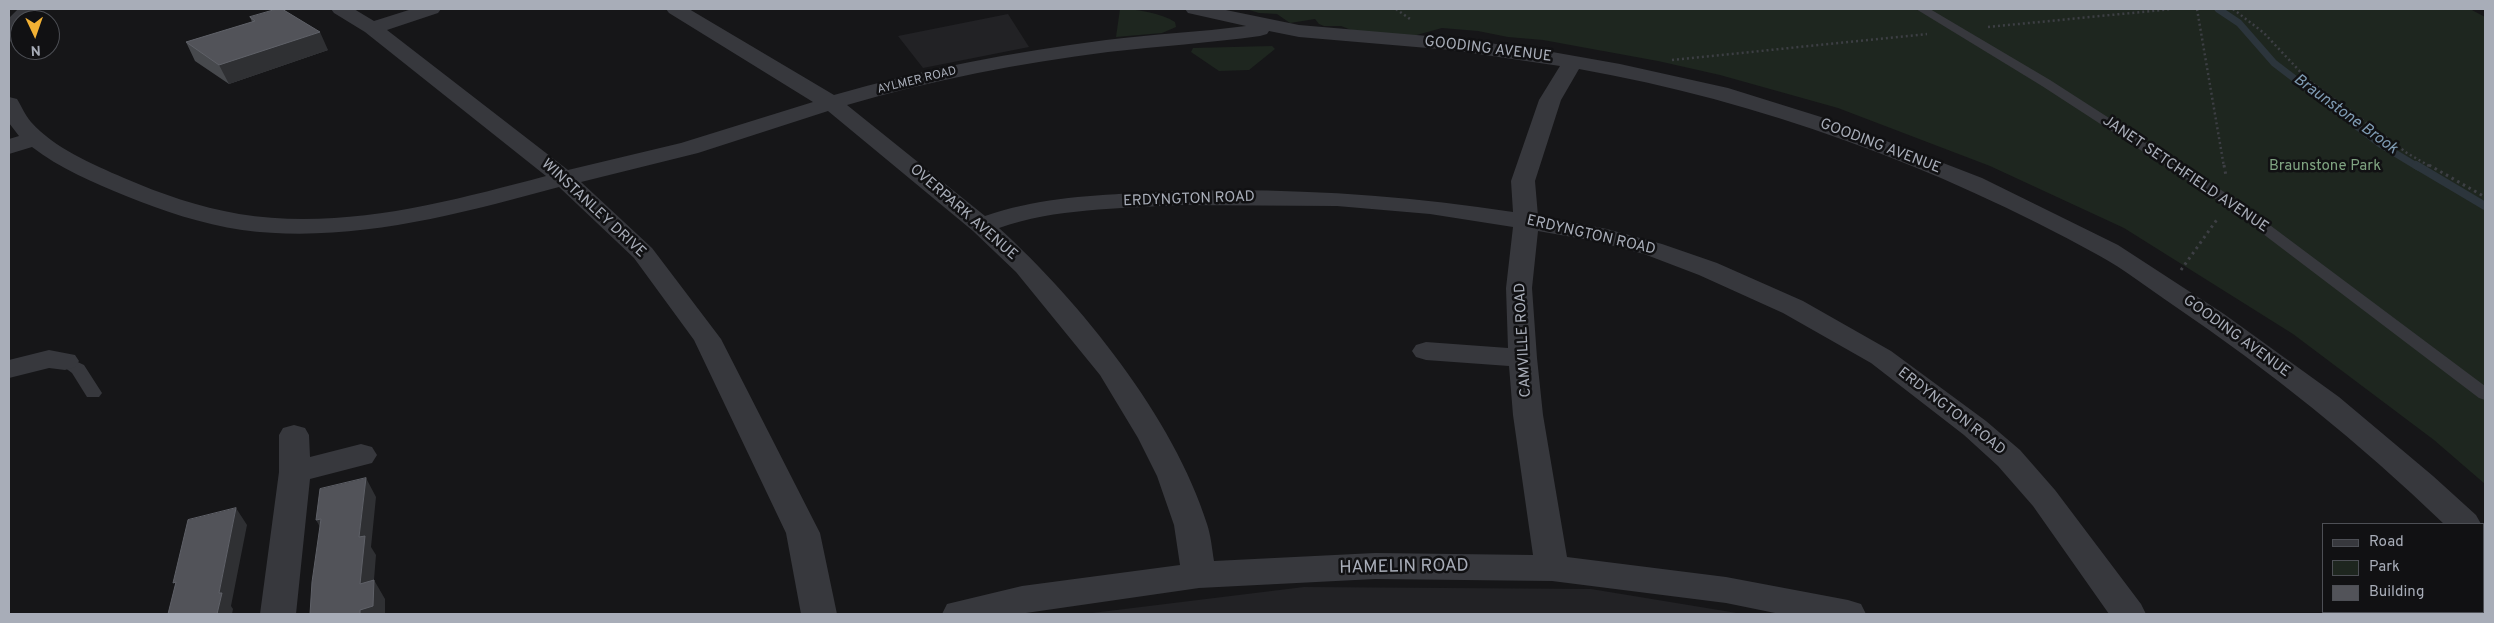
<!DOCTYPE html>
<html>
<head>
<meta charset="utf-8">
<style>
	body { margin:0 }
	#map { position:relative; width:2494px; height:623px; overflow:hidden; background:#161618; font-family:Overpass,sans-serif }
	canvas { display:block }
	.frame { position:absolute; inset:0; border:10px solid #a8adb8; pointer-events:none }
	.legend { position:absolute; left:2322px; top:523px; width:162px; height:90px; box-sizing:border-box; background:#111113; border:1px solid #4d4f55; margin:0; padding:6px 9px; list-style:none; font-size:15px; color:#a8adb8 }
	.legend li { display:flex; align-items:center; gap:10px; height:25px }
	.legend b { width:25px; border:1px solid #4d4f55 }
	.north { position:absolute; left:10px; top:10px; width:50px; height:50px; box-sizing:border-box; background:#111113; border:1px solid #4d4f55; border-radius:50%; rotate:177deg; font-size:14px; font-weight:700; line-height:20px; text-align:center; color:#a8adb8 }
	.north::after { content:''; display:block; margin:auto; width:18px; height:22px; background:#f2b134; clip-path:polygon(50% 0,100% 100%,50% 72%,0 100%) }
</style>
</head>
<body>
<div id="map">
<canvas width="2494" height="623"></canvas>
<div class="frame"></div>
<ul class="legend">
<li><b style="height:6px;background:#37383d"></b>Road</li>
<li><b style="height:14px;background:#1e261f"></b>Park</li>
<li><b style="height:14px;background:#525359"></b>Building</li>
</ul>
<div class="north">N</div>
</div>
<script>
const ctx = document.querySelector('canvas').getContext('2d');
ctx.lineJoin = 'round';
function fill(path, color) { ctx.fillStyle = color; ctx.fill(path, 'evenodd'); }
function trace(path, color, width, dash) { ctx.strokeStyle = color; ctx.lineWidth = width; ctx.lineCap = dash ? 'butt' : 'round'; ctx.setLineDash(dash || []); ctx.stroke(path); }
function drawText(font, color, halo, rows, align = 'center') {
  ctx.font = font + ' Overpass,sans-serif'; ctx.lineWidth = 5; ctx.setLineDash([]); ctx.textBaseline = 'middle'; ctx.strokeStyle = halo; ctx.fillStyle = color; for (const [text, x, y, turn = 0] of rows) {
    ctx.save(); ctx.translate(x, y); ctx.rotate((+turn || 0) * Math.PI / 180); ctx.textAlign = isNaN(turn) ? turn : align; if (halo) ctx.strokeText(text, 0, 0); ctx.fillText(text, 0, 0); ctx.restore();
  }
}
fill(new Path2D(`
	M1008 14 1029 47 923 68 898 36Z
	M1304 587 1591 589 1743 614H1084Z`), '#222225');
fill(new Path2D(`
	M1120 9C1137 9 1161 13 1175 22L1176 27 1162 33 1116 37Z
	M1246 9H2470L2485 17V484L2434 440 2293 334 2124 228 1990 166 1838 108 1720 75 1658 61 1543 40 1508 37 1478 31 1442 28 1413 36 1354 31 1341 26H1324L1319 24 1315 19 1290 23 1277 14 1259 13Z
	M1272 46 1275 49 1249 70 1219 71 1191 52 1193 48Z`), '#1e261f');
trace(new Path2D(`
	M2218 9 2239 23 2274 63 2380 144 2418 167`), '#2c353c', 7);
trace(new Path2D(`
	M2416 165 2485 206`), '#2c353c', 8);
trace(new Path2D(`
	M1396 9 1410 19
	M2197 9 2224 167
	M2233 9 2264 33 2308 80 2407 153 2431 167
	M1988 27 2172 9
	M1672 60 1927 34`), '#3d3f44', 2.5, [2, 3]);
trace(new Path2D(`
	M2224 165 2226 176
	M2429 165 2485 197
	M2181 270 2218 218`), '#3d3f44', 3, [2.5, 4]);
fill(new Path2D(`
	M1916 9H1930L2050 80 2235 199 2485 386V400L2479 398 2225 205 2042 86Z
	M65 356 84 365 102 393 99 397H87L72 373 56 361 59 357Z`), '#37383d');
fill(new Path2D(`
	M18 9H39L28 20H20V34L16 40 9 42V18Z
	M331 9H354L374 21 412 9H441L438 13 387 30 568 170 681 143 813 102 669 13 666 9H689L834 95C923 69 1014 52 1106 40 1153 34 1200 32 1246 26L1188 13 1185 9H1221L1299 25 1451 38 1541 50 1620 64 1728 88 1837 122 1982 178 2118 245 2224 314 2339 397 2433 476 2476 515 2481 524H2444C2360 443 2269 370 2173 305 2148 288 2124 269 2098 255 1937 166 1760 101 1579 69L1561 100 1535 181 1538 216 1607 229 1662 244 1717 263 1803 301 1891 351 1986 421 2020 450 2055 490 2141 604 2146 614H2109L2033 506 1998 466 1964 435 1871 363 1783 313 1699 275 1644 254 1595 241 1538 231 1532 288 1537 358 1543 415 1567 557 1726 577 1848 600 1861 604 1866 614H1780L1726 603 1552 581 1375 579 1199 588 1019 614H942L947 604 1022 586 1180 565 1174 525 1157 476 1138 438 1100 375 1016 272 973 231 828 111 698 153 581 182 652 248 721 339 820 533 837 614H801L786 533 694 340 634 258 559 187C456 215 349 244 242 230 202 224 163 211 126 196 94 183 59 168 32 147L9 154V139L19 136 9 123V97L17 99C22 107 25 115 31 122 54 148 92 164 124 178 161 194 199 207 239 214 342 231 448 202 546 176L365 32 334 13ZM1269 31 1299 37 1451 50 1560 66 1539 100 1511 181 1513 212C1387 193 1262 186 1135 193 1083 196 1034 199 985 216L847 105C932 80 1020 63 1108 52 1159 46 1210 43 1260 36L1267 34ZM1178 205 1337 206 1430 214 1513 227 1506 288 1508 348 1426 342 1416 345 1412 351 1416 357 1426 360 1509 366 1513 415 1533 555 1375 553 1214 561C1212 549 1211 536 1207 524 1174 418 1080 302 999 228 1055 208 1119 209 1178 205Z
	M49 350 75 355 79 361 75 367 65 370 49 368 9 378V360Z
	M294 425 305 428 309 435 310 457 361 444 372 447 377 455 372 463 310 479 296 614H260L279 472V435L283 428Z
	M2483 530H2485V556H2483Z`), '#37383d');
fill(new Path2D(`
	M250 17 328 50 229 84 195 61 186 42 252 22Z`), '#47494d');
fill(new Path2D(`
	M320 32 328 50 229 84 219 65Z
	M366 478 376 497 371 547 376 555 372 604 360 584 359 537Z
	M236 508 247 525 231 606 233 609 232 614H217L219 593Z
	M321 519 327 539 316 520Z
	M374 580 385 599V614H360V610Z`), '#2f3033');
const building = new Path2D(`
	M277 9H282L320 32 219 65 186 42 255 21 250 17Z
	M366 478 359 537 365 536 360 584 374 580 373 606 360 610V614H310L312 582 321 519 316 520 320 489Z
	M236 508 219 593H222L217 614H168L176 582 173 583 188 520Z`);
fill(building, '#525359');
trace(building, '#5f6168', 1);
drawText('12px', '#a8adb8', '#111113', [
	["AYLMER ROAD",917,81,-14]
]);
drawText('15px', '#a8adb8', '#111113', [
	["GOODING AVENUE",1488,50,7],
	["GOODING AVENUE",1880,147,21],
	["JANET SETCHFIELD AVENUE",2185,175,34],
	["ERDYNGTON ROAD",1189,200,-2],
	["WINSTANLEY DRIVE",593,209,43],
	["OVERPARK AVENUE",963,213,41],
	["ERDYNGTON ROAD",1591,236,13],
	["GOODING AVENUE",2236,337,36],
	["CAMVILLE ROAD",1524,340,-93],
	["ERDYNGTON ROAD",1951,412,38]
]);
drawText('15px', '#7fa381', '#111113', [
	["Braunstone Park",2325,167]
]);
drawText('italic 16px', '#7f9bb3', '#111113', [
	["Braunstone Brook",2345,115,36]
]);
drawText('18px', '#a8adb8', '#111113', [
	["HAMELIN ROAD",1404,568,-1]
]);
</script>
</body>
</html>
